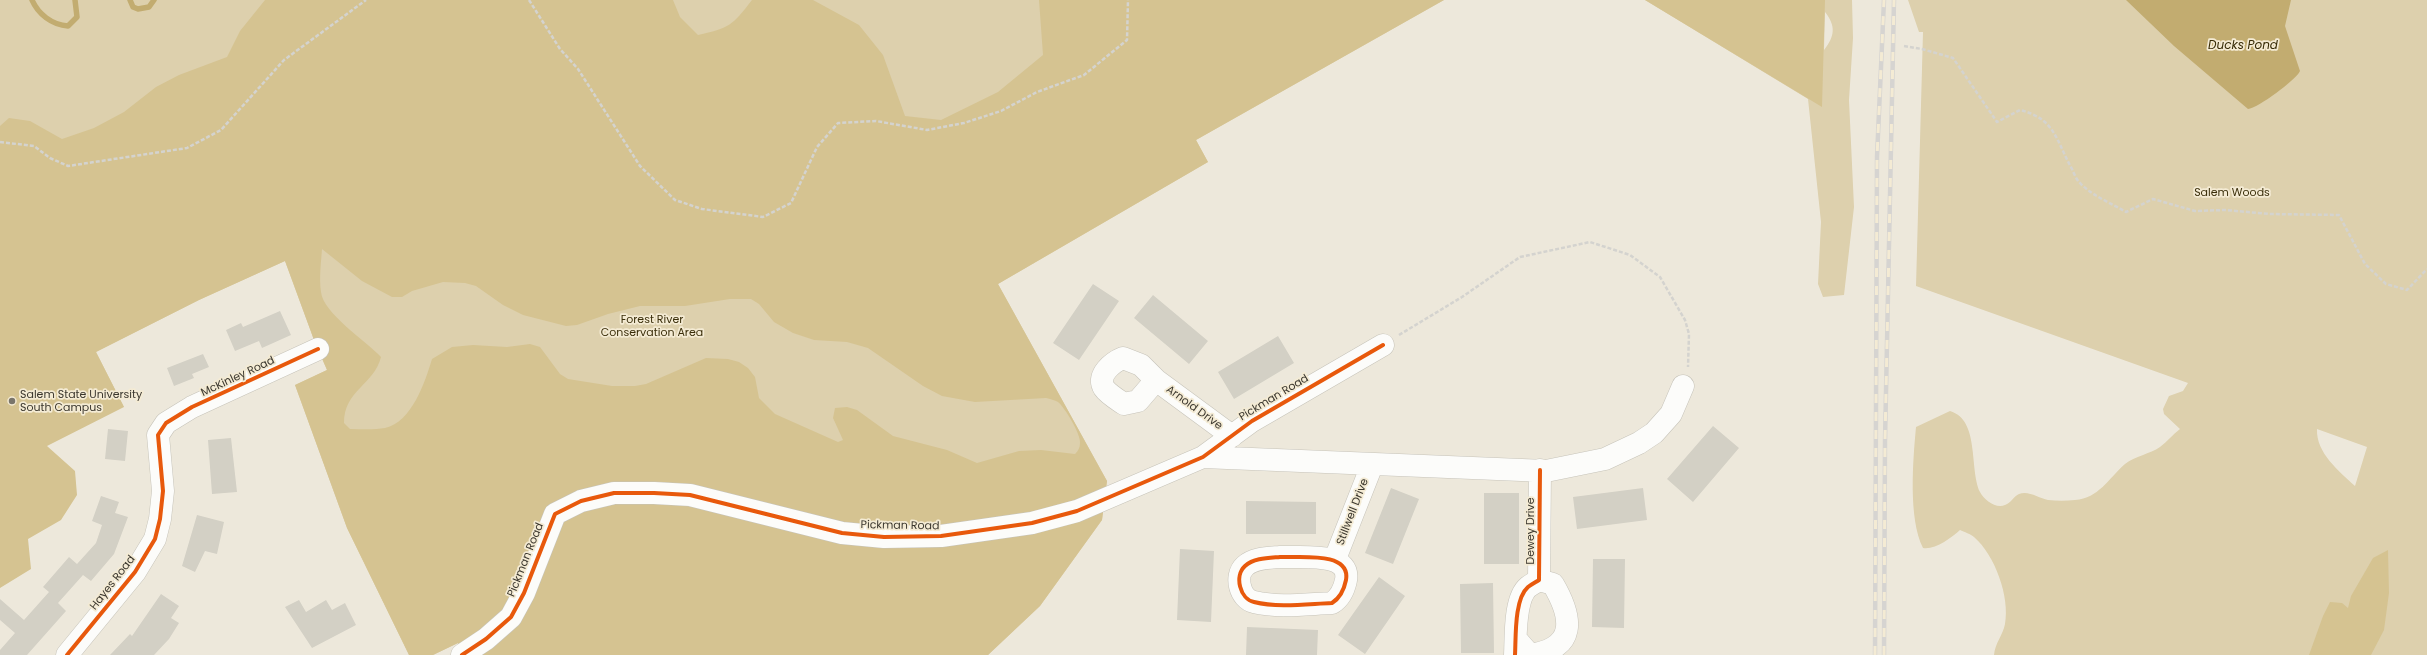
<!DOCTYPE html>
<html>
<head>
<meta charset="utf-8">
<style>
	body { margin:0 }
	canvas { display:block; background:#ede8db }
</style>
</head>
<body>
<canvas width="2427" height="655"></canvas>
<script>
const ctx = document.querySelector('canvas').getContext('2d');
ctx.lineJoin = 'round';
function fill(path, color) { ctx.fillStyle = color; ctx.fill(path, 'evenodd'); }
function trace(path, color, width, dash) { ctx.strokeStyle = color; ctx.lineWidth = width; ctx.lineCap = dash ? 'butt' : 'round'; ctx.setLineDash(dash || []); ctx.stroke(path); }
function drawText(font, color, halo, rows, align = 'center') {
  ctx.font = font + ' Poppins,sans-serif'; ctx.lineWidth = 3.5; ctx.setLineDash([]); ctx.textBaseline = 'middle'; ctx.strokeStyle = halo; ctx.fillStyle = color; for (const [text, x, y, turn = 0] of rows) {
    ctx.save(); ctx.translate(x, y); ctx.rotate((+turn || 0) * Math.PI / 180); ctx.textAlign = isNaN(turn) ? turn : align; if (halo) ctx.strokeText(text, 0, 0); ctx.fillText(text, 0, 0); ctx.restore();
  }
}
fill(new Path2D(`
	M0 0H1444L1196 140 1208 162 998 284 1107 481 1102 520 1040 606 988 655H464L458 643 433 655H409L347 528 295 385 327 370 314 340 285 261 199 300 96 352 124 407 0 355Z
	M1645 0H1852L1853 38 1849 100 1854 207 1844 295 1823 297 1818 284 1821 222 1808 99ZM1825 12C1836 26 1835 36 1824 50Z
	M1908 0H2427V655H1994C1995 643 2003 635 2005 624 2010 597 1995 555 1974 537 1971 534 1964 532 1960 530 1951 538 1935 550 1923 548 1908 518 1913 460 1916 427L1950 411C1980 420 1969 468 1980 492 1984 500 1996 509 2005 505 2011 503 2014 496 2019 494 2028 490 2039 498 2048 500 2057 501 2066 501 2075 500 2099 498 2108 479 2125 464 2135 456 2150 454 2160 447 2167 442 2173 434 2180 429L2164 414 2163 409 2169 396 2183 391 2188 383 1916 286 1923 32H1919ZM2317 429 2367 447 2355 486C2339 471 2316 453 2317 429Z`), '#ddd0ad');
fill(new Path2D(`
	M265 0H673L680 17 698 35C729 28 732 26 752 0H813L859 25 883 55 905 116 941 120 998 92 1043 55 1039 0H1444L1196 140 1208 162 998 284 1107 481 1102 520 1040 606 988 655H464L458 643 433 655H409L347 528 295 385 327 370 314 340 285 261 199 300 96 352 124 407 47 446 75 471 77 495 61 520 28 539 31 569 0 588V126L9 118 30 121 62 139 94 128 124 112 156 87 179 75 227 57 240 31ZM322 249 362 281 392 297H402L412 291 443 282 465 283 476 286 503 305 523 315 566 326 577 325 608 314 640 306H685L730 299H751L759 304 774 322 793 333 814 340 847 342 868 348 923 386 942 396 975 402 1046 398C1050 399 1055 400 1058 402 1065 408 1081 434 1080 443 1080 448 1078 451 1075 454L1041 450 1019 451 977 463 947 450 893 436 857 410 847 407 835 408 833 418 843 440 838 442 775 414 759 398 755 377 748 368 739 362 728 359 706 358 646 384 635 386H612L568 379 560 374 540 347 530 344 507 347 473 345 452 347 432 359C425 382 412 422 385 428 374 430 361 429 350 429L344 423C344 390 374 385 381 357 366 341 323 313 321 292 319 278 321 263 322 249Z
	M1645 0H1825L1822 107Z
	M2388 550 2389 593 2384 630 2371 655H2309L2323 616 2330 602 2342 603 2348 608 2351 596 2373 558Z`), '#d5c391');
fill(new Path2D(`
	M2126 0H2291L2285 26 2300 71C2296 80 2258 108 2248 109L2174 46Z`), '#c2ac70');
trace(new Path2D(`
	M32 0C38 14 52 25 68 26L77 17 75 0
	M130 0 133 7 138 9 149 7 154 0`), '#c2ac70', 5.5);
fill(new Path2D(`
	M1093 284 1119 301 1079 360 1053 343Z
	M1153 295 1208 341 1189 364 1134 318Z
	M280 311 291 335 262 348 259 341 235 351 226 330 241 323 243 327Z
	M1278 336 1294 363 1234 399 1218 372Z
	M203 354 209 367 192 374 194 378 174 386 167 368Z
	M1713 426 1739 448 1693 502 1667 479Z
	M108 429 128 431 125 461 105 459Z
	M231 438 237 492 212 494 208 440Z
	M1391 488 1419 499 1393 564 1365 553Z
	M1643 488 1647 520 1577 529 1573 497Z
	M1484 493H1519V564H1484Z
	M101 496 119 502 115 513 128 517 114 554 91 581 83 575 58 603 66 611 27 655H0V650L15 633 0 620V599L24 620 49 592 43 587 69 557 77 564 96 543 102 525 92 521Z
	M1246 501 1316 502V534H1246Z
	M197 515 224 522 217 554 205 551 195 572 182 566Z
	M1180 549 1214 551 1211 622 1177 620Z
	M1593 559H1625L1624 628 1592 627Z
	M1379 577 1405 596 1365 654 1338 635Z
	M1493 583 1494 653H1461L1460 584Z
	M161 594 179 606 171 618 179 623 169 639 154 655H110L130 634 132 636Z
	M299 600 306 612 326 600 332 610 345 603 356 625 312 648 285 607Z
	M1247 627 1318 630 1317 655H1246Z`), '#d3d0c5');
const minor = new Path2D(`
	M1156 380 1138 401 1124 404C1118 400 1108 394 1104 388 1096 375 1113 362 1123 358L1141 365 1156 380 1232 436
	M1203 457 1546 471 1605 459 1639 443 1654 433 1671 414 1683 386
	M1280 557C1300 558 1351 551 1346 580 1344 590 1340 598 1332 603 1307 604 1278 608 1254 602 1240 599 1234 576 1245 566 1254 558 1268 558 1280 557Z
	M1335 559 1372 465
	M1516 639 1530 655C1577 648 1573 618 1553 584L1539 580
	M67 655 135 572 155 539 160 519 163 491 158 435 166 423 192 407 318 349
	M462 655 486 639 511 617 524 593 555 514 581 501 614 493H654L690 495 842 533 884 537 941 536 1032 523 1077 511 1203 457 1252 421 1383 345
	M1515 655C1516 638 1514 599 1528 587 1532 584 1536 582 1539 580L1540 470`);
trace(minor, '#c6c3b9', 23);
trace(new Path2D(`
	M529 0 560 49 578 69 640 166 675 200 702 209 763 217 791 203 817 147 838 123 876 121 927 130 964 123 1001 111 1037 92 1084 75 1127 40 1128 0
	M1904 46 1922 49 1953 58 1997 122 2020 110C2056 119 2056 141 2072 169 2074 173 2076 179 2079 182 2092 196 2111 203 2126 212L2153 199 2195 211 2225 210 2270 214 2339 215 2365 264 2386 284 2407 290 2427 269
	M0 142 34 146 50 158 68 166 187 148 221 130 284 60 366 0
	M1399 335 1462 297 1520 257 1590 242 1630 255 1660 277 1685 320 1689 334 1688 367`), '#d4d3cf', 2.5, [4, 2]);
trace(minor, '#fcfcfa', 22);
const rail = new Path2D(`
	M1875 655 1877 157 1884 0
	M1884 655 1885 441 1894 0`);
trace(rail, '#d6d4d1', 4.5);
trace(rail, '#f4ebd4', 3, [9]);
trace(new Path2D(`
	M1280 557C1300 558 1351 551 1346 580 1344 590 1340 598 1332 603 1307 604 1278 608 1254 602 1240 599 1234 576 1245 566 1254 558 1268 558 1280 557Z
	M67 655 135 572 155 539 160 519 163 491 158 435 166 423 192 407 318 349
	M462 655 486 639 511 617 524 593 555 514 581 501 614 493H654L690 495 842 533 884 537 941 536 1032 523 1077 511 1203 457 1252 421 1383 345
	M1515 655C1516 638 1514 599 1528 587 1532 584 1536 582 1539 580L1540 470`), '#e8590c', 4);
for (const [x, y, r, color] of [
	[12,401,4,"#79756b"]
]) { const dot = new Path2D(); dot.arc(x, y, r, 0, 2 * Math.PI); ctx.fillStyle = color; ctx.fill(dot); trace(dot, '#f4ebd4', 1.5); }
drawText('11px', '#3b2f0b', '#f4ebd4', [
	["Salem Woods",2232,193],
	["Forest River",652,320],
	["Conservation Area",652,333]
]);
drawText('11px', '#3b372e', '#f4ebd4', [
	["McKinley Road",238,377,-25],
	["Pickman Road",1274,398,-31],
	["Arnold Drive",1194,408,36],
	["Stillwell Drive",1353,512,-69],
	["Pickman Road",900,526,1],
	["Dewey Drive",1531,531,-90],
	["Pickman Road",526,560,-68],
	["Hayes Road",113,583,-52]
]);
drawText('11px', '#3b372e', '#f4ebd4', [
	["Salem State University",20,395],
	["South Campus",20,408]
], 'left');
drawText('italic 12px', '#372b06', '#f4ebd4', [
	["Ducks Pond",2243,46]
]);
</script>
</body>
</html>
